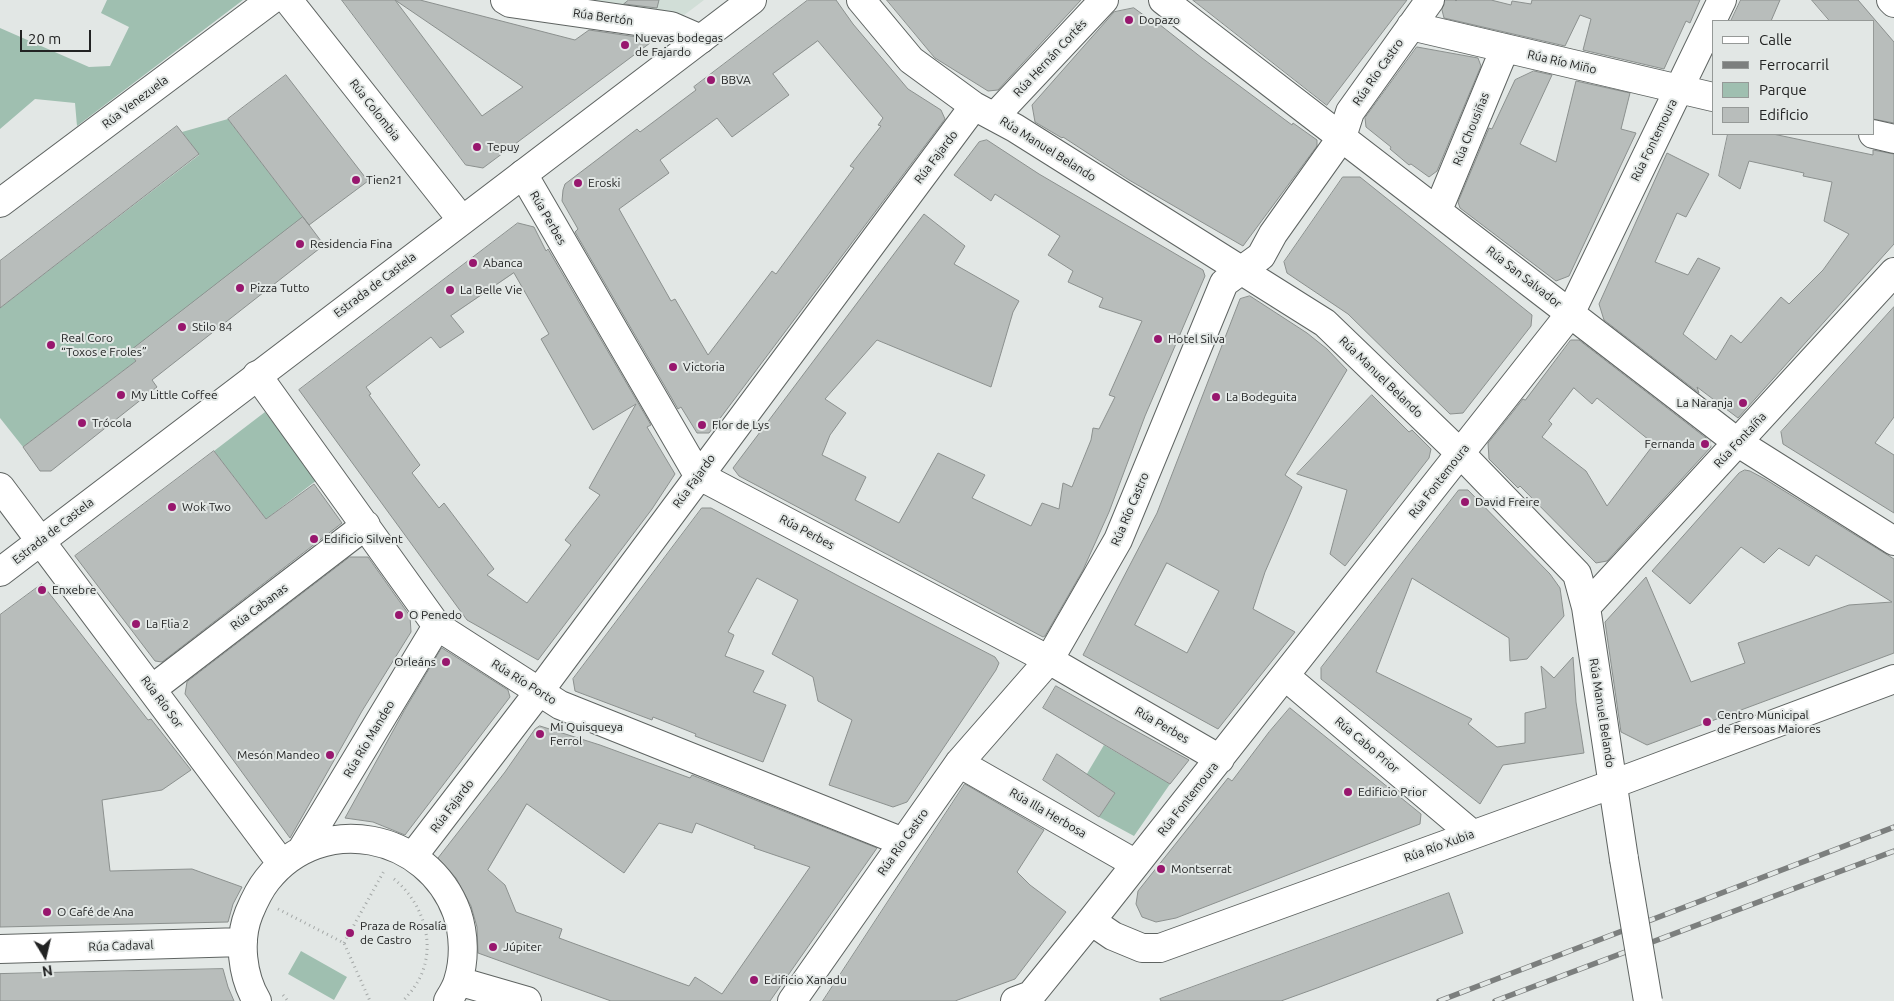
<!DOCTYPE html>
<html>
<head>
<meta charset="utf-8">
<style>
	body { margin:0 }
	#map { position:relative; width:1894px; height:1001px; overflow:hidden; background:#e2e7e5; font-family:Ubuntu,sans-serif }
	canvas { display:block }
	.legend { position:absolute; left:1712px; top:20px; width:162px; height:115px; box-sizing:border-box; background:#e2e7e5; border:1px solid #959997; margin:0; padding:6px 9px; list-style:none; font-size:15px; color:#222323 }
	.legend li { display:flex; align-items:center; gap:10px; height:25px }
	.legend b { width:25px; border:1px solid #959997 }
	.north { position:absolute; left:20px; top:931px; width:50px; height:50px; -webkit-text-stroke:4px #e2e7e5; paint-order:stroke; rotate:171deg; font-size:14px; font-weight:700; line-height:20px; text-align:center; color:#222323 }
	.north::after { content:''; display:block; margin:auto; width:18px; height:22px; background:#222323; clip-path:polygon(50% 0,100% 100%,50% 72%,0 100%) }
	.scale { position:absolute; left:20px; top:30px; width:71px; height:22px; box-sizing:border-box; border:2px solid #222323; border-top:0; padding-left:6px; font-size:15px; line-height:18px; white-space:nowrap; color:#222323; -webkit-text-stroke:4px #e2e7e5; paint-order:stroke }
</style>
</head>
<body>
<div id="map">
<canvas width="1894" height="1001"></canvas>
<ul class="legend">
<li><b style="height:6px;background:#fff"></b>Calle</li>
<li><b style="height:6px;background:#7c7f7e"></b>Ferrocarril</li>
<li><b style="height:14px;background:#9fbfb0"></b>Parque</li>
<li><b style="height:14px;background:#b8bdbb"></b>Edificio</li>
</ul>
<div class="north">N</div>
<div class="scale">20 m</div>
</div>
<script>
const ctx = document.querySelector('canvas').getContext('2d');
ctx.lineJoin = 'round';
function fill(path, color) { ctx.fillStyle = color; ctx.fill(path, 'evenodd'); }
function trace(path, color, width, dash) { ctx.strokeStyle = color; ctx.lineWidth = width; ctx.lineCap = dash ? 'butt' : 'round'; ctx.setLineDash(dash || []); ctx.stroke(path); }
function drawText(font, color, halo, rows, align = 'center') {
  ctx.font = font + ' Ubuntu,sans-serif'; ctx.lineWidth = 4; ctx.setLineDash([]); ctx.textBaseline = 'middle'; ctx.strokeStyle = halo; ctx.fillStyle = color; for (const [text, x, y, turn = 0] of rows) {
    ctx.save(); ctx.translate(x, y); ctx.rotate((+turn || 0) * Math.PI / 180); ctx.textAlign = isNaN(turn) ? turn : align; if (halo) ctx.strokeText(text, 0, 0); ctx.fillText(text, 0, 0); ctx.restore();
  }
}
fill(new Path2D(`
	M568 0H704L679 19Z`), '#d1ded7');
fill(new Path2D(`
	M107 0H243L77 126 75 103 35 99 0 129V28L89 67 110 66 129 27 101 13Z
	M228 119 303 217 129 352 136 361 23 447 0 418V308L199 155 182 132Z
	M265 412 317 480 266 519 214 451Z
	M1104 745 1170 784 1134 836 1099 817 1115 793 1096 780 1085 777Z
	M301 951 347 977 334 1000 288 974Z`), '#9fbfb0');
const building = new Path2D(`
	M342 0H395L482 116 523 87 395 0H420L575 40 589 30 651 39 650 43 646 46 483 168 466 165Z
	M629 0H659L657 8 624 4Z
	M808 0H836L853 24 908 89 941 110 945 119 709 433H697L681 407 678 409 575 232 578 229 562 201 563 190 565 184 598 159 637 129 640 132 696 90 694 87ZM818 41 883 118 878 125 881 126 850 166 854 168 790 255 776 274 772 271 708 355 675 299 671 301 619 209 669 173 660 160 717 118 732 137 789 95 773 74Z
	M887 0H1081L998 90 988 91 935 58Z
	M1193 0H1407L1327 105Z
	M1445 0H1455L1456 1 1457 0H1491L1511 5 1512 1 1531 4 1532 0H1700L1690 23 1686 21 1664 69 1583 50 1591 19 1580 15 1565 46 1444 18 1442 10Z
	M1741 0H1780L1771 21H1731Z
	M1812 0H1858L1894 42V123L1873 119V21H1830Z
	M1134 8 1149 19 1150 17 1202 58 1292 125 1293 123 1317 140V146L1243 246 1129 180 1063 137 1062 138 1035 122 1032 105 1114 12Z
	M1417 47 1478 58 1481 66 1437 171 1429 177 1411 164 1409 165 1390 149 1391 147 1366 127 1365 118Z
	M1534 71 1552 75 1520 144 1556 162 1576 81 1630 93 1621 129 1636 133 1569 276 1556 281 1460 208 1458 202 1489 128 1492 129 1515 80Z
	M286 75 368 181 309 225 228 119Z
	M177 126 199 154 0 308V261Z
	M1728 134H1773L1873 155V150L1894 154V244L1738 418 1697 387 1699 393 1604 320 1599 304 1667 153 1709 174 1686 217 1677 213 1655 262 1688 275 1698 258 1720 268 1683 334 1716 360 1731 335 1741 343 1781 297 1789 304 1823 270 1849 234 1824 221 1832 182 1803 176 1804 173 1749 161 1740 189 1719 176Z
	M987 140 1039 174 1203 270 1205 276 1145 416 1109 512 1083 570 1045 636 1043 637 739 476 733 468 924 214 965 246 954 264 1019 301 1013 312 991 387 877 340 825 399 846 413 830 435 822 455 866 477 855 500 899 523 938 453 985 475 972 498 1031 526 1042 503 1059 509 1063 483 1072 487 1091 440 1093 428 1099 429 1115 397 1109 395 1142 321 1099 307 1103 298 1068 282 1073 271 1048 255 1060 236 995 194 991 201 954 175 979 142Z
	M1343 177H1360L1532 315 1531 326 1463 413 1450 414 1348 314 1287 273 1284 262Z
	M303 217 324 245 152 380 157 387 133 406 51 471H40L23 447 136 361 129 352Z
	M518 223 534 227 546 251 548 249 651 425 647 427 675 474 652 509 538 660 467 620 299 390ZM514 273 549 334 541 339 593 430 636 404 589 488 600 495 565 540 571 545 527 603 487 575 494 569 444 503 439 508 412 473 420 465 369 395 371 394 366 387 431 337 440 348 464 332 451 316Z
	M1250 296 1307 333 1327 349 1347 370 1285 475 1302 487 1265 572 1253 609 1295 632 1218 729 1083 655 1157 513 1240 299ZM1167 563 1219 591 1187 653 1135 625Z
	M1894 307V417L1875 443 1894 455V513L1783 444 1781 432Z
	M1571 340H1579L1710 441 1711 447 1607 561 1596 563 1520 486 1518 488 1489 459 1488 443 1523 399 1525 400ZM1574 388 1592 404 1597 398 1654 444 1607 506 1586 471 1542 437 1552 424 1549 421Z
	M1372 395 1409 432 1412 430 1431 449 1429 458 1345 566 1330 554 1347 490 1297 474Z
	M214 451 266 519 314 484 342 523 162 662 155 661 75 556Z
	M1745 470 1750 471 1765 479 1894 559V653L1647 745 1621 732 1605 622 1646 577 1691 682 1745 663 1738 643 1849 605 1892 602 1816 555 1809 566 1779 548 1764 563 1741 547 1690 604 1652 571 1739 473Z
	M1459 490H1468L1550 574 1560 588 1564 616 1527 659 1510 661 1509 638 1412 578 1376 672 1472 719 1468 724 1497 747 1525 743V713L1546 708 1541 666 1554 678 1573 657 1576 702 1584 753 1503 765 1480 804 1321 679V668Z
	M702 508H711L852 583 995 657 999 663 996 670 907 802 893 807 829 785 852 720 818 701 813 677 772 654 798 600 757 578 728 632 734 635 725 656 764 671 753 692 786 705 763 762 695 736 696 734 653 717 652 720 575 691 573 679Z
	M350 557H368L410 616 411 632 362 711 290 838 185 694 187 682Z
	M42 584 148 720 151 719 191 770 162 790 102 800 110 871 192 869 242 887 233 904 228 922 0 927V615Z
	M442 648 508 690 510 697 405 835 373 822 345 818 404 711Z
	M1056 686 1118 721 1189 760 1170 784 1043 708Z
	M1290 708 1421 814 1420 824 1176 918 1156 922 1142 917 1136 904 1138 891 1228 778 1232 781 1269 732Z
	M540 726 600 745 690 778 692 775 877 848 770 1001H611L478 953 477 927 471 906 456 878 438 858 505 772 535 729ZM527 804 624 873 659 823 692 833 696 823 755 846 754 848 810 867 722 994 695 977 689 986 559 938 562 929 516 912 505 885 488 870Z
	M1057 754 1115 793 1099 817 1043 780Z
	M965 784 1044 830 1017 872 1030 885 1066 912 1015 979 955 1001H823Z
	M1449 893 1463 933 1317 988 1281 1001H1161L1160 999Z
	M223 969 228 987 234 1001H0V974Z`);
fill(building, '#b8bdbb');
trace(building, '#8b908e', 1);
const street = new Path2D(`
	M288 0 462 220
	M505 0 510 3 671 26 701 39
	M861 0 911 60 974 106 1015 128 1325 323 1461 454 1577 574 1586 607 1624 859
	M1163 0 1737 442 1894 541
	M1891 0 1894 3
	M1411 26 1713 97
	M995 116 1104 0
	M1873 134 1894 139
	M523 174 698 475 1049 660 1220 759
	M0 203 271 0
	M1438 210 1505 48
	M257 375 437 626 560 705 903 842
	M0 487 282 864
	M1586 607 1894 272
	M1285 676 1472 834
	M152 689 366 525
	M959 763 1136 864
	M301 851 437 626
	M413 856 538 693 974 106
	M1091 921 1113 936 1142 948H1160L1613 784 1894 679
	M0 949 243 942
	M458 981 527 1001
	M257 1001C242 976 238 940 249 913 254 901 259 890 267 880 321 811 428 833 457 913 464 934 465 959 458 981 456 988 452 994 448 1001
	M792 1001 959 763 1049 660 1118 540 1224 283 1261 256 1273 234 1342 137 1350 112 1430 0
	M1015 1001 1031 995 1091 921 1570 314 1722 0`);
const secondary = new Path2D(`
	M0 572 752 0`);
trace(street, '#5f6462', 30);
trace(secondary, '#5f6462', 30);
trace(new Path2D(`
	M394 879C425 904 439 951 415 986 412 991 407 996 403 1001
	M278 909 344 943 370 1001
	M344 943 384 871
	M283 995 288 1001`), '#a4a8a7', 3, [1, 4]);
trace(street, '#fff', 28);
trace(secondary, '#fff', 28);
const rail = new Path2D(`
	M1439 1001 1894 827
	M1495 1001 1894 851`);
trace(rail, '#7c7f7e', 5.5);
trace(rail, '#e2e7e5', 4, [11]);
const streetBridge = new Path2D(`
	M1624 859 1648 1001`);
trace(streetBridge, '#5f6462', 30, []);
trace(streetBridge, '#fff', 28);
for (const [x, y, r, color] of [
	[1129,20,5,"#98176e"],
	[625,45,5,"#98176e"],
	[711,80,5,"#98176e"],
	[477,147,5,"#98176e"],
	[356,180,5,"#98176e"],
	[578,183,5,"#98176e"],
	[300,244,5,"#98176e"],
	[473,263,5,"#98176e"],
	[240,288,5,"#98176e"],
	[450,290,5,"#98176e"],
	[182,327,5,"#98176e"],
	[1158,339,5,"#98176e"],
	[51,345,5,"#98176e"],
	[673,367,5,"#98176e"],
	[121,395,5,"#98176e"],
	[1216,397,5,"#98176e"],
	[1743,403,5,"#98176e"],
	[82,423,5,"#98176e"],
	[702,425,5,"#98176e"],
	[1705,444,5,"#98176e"],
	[1465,502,5,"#98176e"],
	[172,507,5,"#98176e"],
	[314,539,5,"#98176e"],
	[42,590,5,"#98176e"],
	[399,615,5,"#98176e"],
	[136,624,5,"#98176e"],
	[446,662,5,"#98176e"],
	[1707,722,5,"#98176e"],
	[540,734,5,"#98176e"],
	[330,755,5,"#98176e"],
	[1348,792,5,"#98176e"],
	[1161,869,5,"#98176e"],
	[47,912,5,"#98176e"],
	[350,933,5,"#98176e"],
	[493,947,5,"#98176e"],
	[754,980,5,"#98176e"]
]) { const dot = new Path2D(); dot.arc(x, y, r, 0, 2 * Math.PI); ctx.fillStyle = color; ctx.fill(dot); trace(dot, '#e2e7e5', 2); }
drawText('12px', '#222323', '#e2e7e5', [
	["Rúa Bertón",603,17,8],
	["Rúa Hernán Cortés",1050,58,-47],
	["Rúa Río Miño",1562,62,13],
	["Rúa Río Castro",1378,72,-55],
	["Rúa Venezuela",135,102,-37],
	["Rúa Colombia",375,110,52],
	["Rúa Chousiñas",1471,129,-68],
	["Rúa Fontemoura",1654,140,-64],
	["Rúa Manuel Belando",1048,149,32],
	["Rúa Fajardo",936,157,-53],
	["Rúa Perbes",548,218,60],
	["Rúa San Salvador",1524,277,38],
	["Estrada de Castela",375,285,-37],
	["Rúa Manuel Belando",1381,377,44],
	["Rúa Fontaíña",1740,440,-47],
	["Rúa Fajardo",694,481,-54],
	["Rúa Fontemoura",1439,481,-52],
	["Rúa Río Castro",1130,509,-67],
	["Estrada de Castela",53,531,-38],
	["Rúa Perbes",807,532,28],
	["Rúa Cabanas",259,607,-37],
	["Rúa Río Porto",524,682,32],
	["Rúa Río Sor",162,702,53],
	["Rúa Manuel Belando",1602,713,81],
	["Rúa Perbes",1162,725,30],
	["Rúa Río Mandeo",369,739,-59],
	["Rúa Cabo Prior",1367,745,40],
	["Rúa Fontemoura",1188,799,-52],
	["Rúa Fajardo",452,806,-53],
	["Rúa Illa Herbosa",1048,813,30],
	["Rúa Río Castro",903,842,-55],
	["Rúa Río Xubia",1439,846,-20],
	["Rúa Cadaval",121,946,-2]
]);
drawText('12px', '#222323', '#e2e7e5', [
	["Dopazo",1139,20],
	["Nuevas bodegas",635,38],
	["de Fajardo",635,52],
	["BBVA",721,80],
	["Tepuy",487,147],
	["Tien21",366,180],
	["Eroski",588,183],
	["Residencia Fina",310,244],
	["Abanca",483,263],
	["Pizza Tutto",250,288],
	["La Belle Vie",460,290],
	["Stilo 84",192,327],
	["Real Coro",61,338],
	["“Toxos e Froles”",61,352],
	["Hotel Silva",1168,339],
	["Victoria",683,367],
	["My Little Coffee",131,395],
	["La Bodeguita",1226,397],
	["La Naranja",1733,403,"right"],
	["Trócola",92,423],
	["Flor de Lys",712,425],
	["Fernanda",1695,444,"right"],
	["David Freire",1475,502],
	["Wok Two",182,507],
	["Edificio Silvent",324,539],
	["Enxebre",52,590],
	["O Penedo",409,615],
	["La Flia 2",146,624],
	["Orleáns",436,662,"right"],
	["Centro Municipal",1717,715],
	["de Persoas Maiores",1717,729],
	["Mi Quisqueya",550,727],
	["Ferrol",550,741],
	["Mesón Mandeo",320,755,"right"],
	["Edificio Prior",1358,792],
	["Montserrat",1171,869],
	["O Café de Ana",57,912],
	["Praza de Rosalía",360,926],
	["de Castro",360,940],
	["Júpiter",503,947],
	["Edificio Xanadu",764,980]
], 'left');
</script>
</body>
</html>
